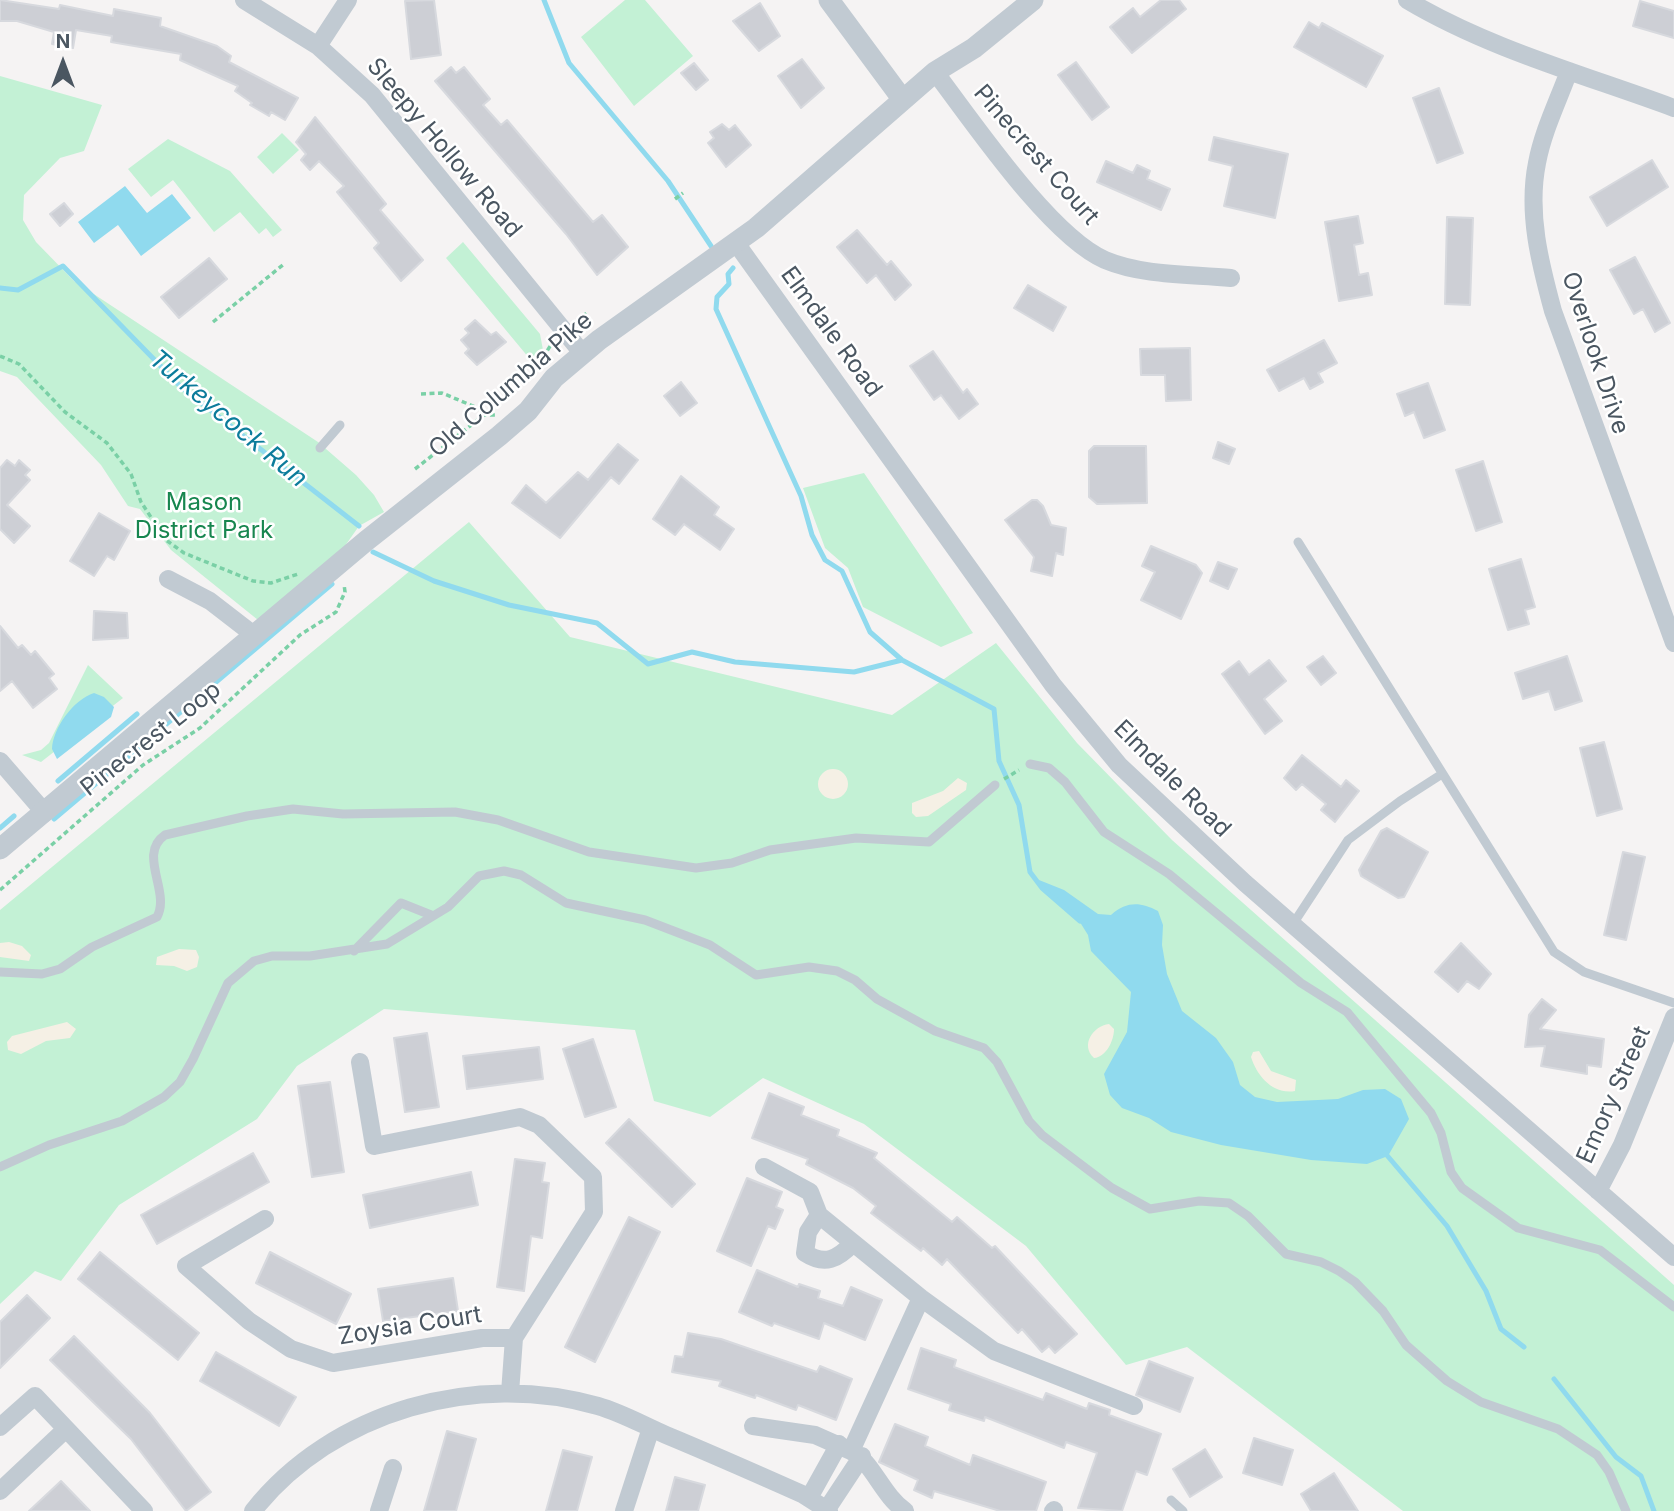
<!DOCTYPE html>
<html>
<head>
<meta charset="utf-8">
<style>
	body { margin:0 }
	#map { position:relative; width:1674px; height:1511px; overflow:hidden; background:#f5f3f3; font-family:Inter,sans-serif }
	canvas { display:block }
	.north { position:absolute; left:28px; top:28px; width:70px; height:70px; -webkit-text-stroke:5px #fff; paint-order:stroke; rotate:0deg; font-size:19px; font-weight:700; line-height:28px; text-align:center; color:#4a5661 }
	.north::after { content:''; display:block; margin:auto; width:24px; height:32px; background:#4a5661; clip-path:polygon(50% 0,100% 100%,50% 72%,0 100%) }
</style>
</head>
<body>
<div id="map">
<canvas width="1674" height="1511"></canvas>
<div class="north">N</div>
</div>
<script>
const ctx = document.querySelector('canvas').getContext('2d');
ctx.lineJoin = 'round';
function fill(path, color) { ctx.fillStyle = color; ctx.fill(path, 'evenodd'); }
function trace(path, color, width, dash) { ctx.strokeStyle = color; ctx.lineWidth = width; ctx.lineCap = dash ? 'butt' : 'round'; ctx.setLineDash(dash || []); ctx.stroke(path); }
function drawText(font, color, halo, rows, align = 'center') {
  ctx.font = font + ' Inter,sans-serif'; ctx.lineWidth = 5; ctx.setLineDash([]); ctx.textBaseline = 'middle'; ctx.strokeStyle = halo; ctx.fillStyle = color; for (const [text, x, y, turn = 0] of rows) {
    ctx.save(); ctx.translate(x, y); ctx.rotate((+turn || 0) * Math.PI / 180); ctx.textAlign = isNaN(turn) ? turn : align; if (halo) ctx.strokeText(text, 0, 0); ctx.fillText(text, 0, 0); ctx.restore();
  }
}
fill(new Path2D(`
	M625 0H645L693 56 634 106 581 37Z
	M0 76 102 105 84 151 60 158 24 195 23 220 36 242 74 281 318 442 356 475 374 495 384 512 359 526 340 553 258 620 171 550 140 509 128 506 101 465 17 377 0 371Z
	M282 133 299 150 273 174 257 157Z
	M168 139 230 171 282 230 273 237 266 228 259 234 240 212 214 232 173 180 151 197 128 169Z
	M463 242 540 334 543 350 534 364 446 258Z
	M864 473 973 633 941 647 863 607 848 568 825 548 803 488Z
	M469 522 570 637 892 715 996 643 1077 743 1172 840 1674 1285V1511H1403L1187 1347 1126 1365 1026 1246 864 1124 763 1078 710 1117 654 1101 635 1030 384 1009 297 1066 257 1119 119 1205 61 1281 35 1271 0 1304V910Z
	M88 665 123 698 41 762 22 755 41 750 49 743Z`), '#c3f1d5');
fill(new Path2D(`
	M818 784a15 15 0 1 1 30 0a15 15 0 1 1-30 0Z
	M958 778 967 783 966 790 928 816 916 817 912 813V803L943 791Z
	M9 942 22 946 31 955 29 961 0 957V943Z
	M179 949 196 950 199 957 197 967 187 971 174 966 156 965 157 957Z
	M67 1022 76 1029 70 1038 46 1041 21 1054 8 1050 7 1042 12 1036Z
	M1109 1024 1114 1029C1114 1041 1106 1057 1094 1058 1080 1045 1093 1026 1109 1024Z
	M1259 1051 1271 1071 1296 1080 1295 1091C1273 1095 1257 1076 1251 1057L1253 1052Z`), '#f5f0e5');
fill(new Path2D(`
	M125 186 147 213 172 194 191 218 141 256 118 225 94 243 78 222Z
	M94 693 104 697 114 707 111 717 57 759 52 749C53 728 73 700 94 693Z
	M1039 880 1064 890 1098 914 1111 915C1127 901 1140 902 1158 911L1163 925 1162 945 1167 974 1182 1011 1216 1038 1233 1062 1240 1085 1255 1097 1277 1102 1338 1099 1363 1090 1385 1089 1401 1099 1409 1119 1388 1156 1367 1164 1311 1160 1221 1145 1171 1132 1149 1118 1122 1108 1110 1095 1104 1074 1127 1032 1131 992 1091 951 1088 935 1078 919 1042 888Z`), '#90daee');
trace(new Path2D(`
	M544 0 569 63 668 181 711 246
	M733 268 728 274 729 284 717 297 716 309 801 496 812 535 825 560 842 571 870 632 902 660 994 709 999 761 1019 805 1030 872 1042 888 1080 921
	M0 288 18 290 63 266 182 388 359 526
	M373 552 434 581 509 605 597 623 648 664 692 652 735 662 854 672 902 660
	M58 781 137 714
	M54 819 332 584
	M0 828 14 816
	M1385 1153 1447 1226 1486 1291 1501 1329 1524 1347
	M1554 1379 1616 1457 1641 1476 1654 1511`), '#90daee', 5);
const building = new Path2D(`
	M0 0 59 9 60 5 113 16 114 9 161 18 160 26 217 46 231 56 229 62 298 98 285 120 271 112 269 116 250 105 252 103 235 91 238 86 180 60 181 54 111 42 112 36 76 30 73 48 52 44 54 32 17 21H0Z
	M434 0 441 55 411 59 405 1Z
	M1161 0H1179L1186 9 1132 53 1110 27 1133 8 1140 17Z
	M1640 1 1674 11V38L1633 26Z
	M760 3 780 36 759 51 733 21Z
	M1309 22 1319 28 1322 23 1383 56 1366 87 1294 47Z
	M802 59 824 88 801 108 778 76Z
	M1076 62 1109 107 1092 120 1058 75Z
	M694 63 708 80 696 90 681 73Z
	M451 67 456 73 464 67 490 99 483 105 501 125 507 120 593 222 602 215 628 247 597 275 566 234 435 81Z
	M1439 88 1463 153 1437 163 1413 98Z
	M315 117 386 204 380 210 423 260 401 281 374 248 379 243 337 192 344 186 319 161 310 170 301 160 306 154 296 142Z
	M722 124 729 130 735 125 751 145 726 167 708 143 714 138 710 132Z
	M1214 137 1288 154 1275 218 1224 206 1233 166 1209 160Z
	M1652 160 1668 187 1607 226 1590 197Z
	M1106 161 1133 173 1137 165 1150 171 1147 179 1170 189 1161 210 1097 182Z
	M64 203 73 214 60 226 50 214Z
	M1358 216 1363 243 1354 245 1359 275 1368 273 1372 295 1339 301 1325 222Z
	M1447 217 1473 218 1470 305 1445 304Z
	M857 230 887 265 891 261 911 285 895 300 876 275 867 283 837 247Z
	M1635 257 1670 323 1655 332 1643 309 1634 314 1610 270Z
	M209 258 227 279 179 318 161 297Z
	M1028 285 1066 307 1053 331 1014 308Z
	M475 320 491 335 496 332 506 342 477 365 465 353 469 349 461 340 469 333 465 329Z
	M1324 340 1337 363 1318 373 1323 382 1310 389 1304 378 1279 391 1267 370Z
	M1190 348 1191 400 1166 401 1165 375H1141L1140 349Z
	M933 351 963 393 967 389 978 404 959 419 941 395 934 400 910 366Z
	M681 382 697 403 680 416 664 396Z
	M1428 383 1445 430 1424 438 1414 412 1405 416 1397 394Z
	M1218 442 1235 449 1229 464 1213 458Z
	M618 444 638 460 619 484 611 477 560 538 512 503 526 485 546 503 578 472 588 480Z
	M1094 446H1146L1147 503 1097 504 1089 497V451Z
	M7 460 15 466 19 460 30 470 25 475 30 480 7 505 30 526 14 543 0 529V468Z
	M1483 461 1502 522 1476 531 1456 470Z
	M681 476 719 507 714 515 734 529 720 550 684 524 675 535 653 519Z
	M1032 500H1037L1043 506 1051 525 1066 528 1063 555 1056 553 1052 576 1031 571 1034 557 1005 520Z
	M99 513 130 531 114 560 107 556 94 576 70 561Z
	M1151 546 1196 565 1202 573 1181 619 1141 600 1155 572 1142 566Z
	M1521 559 1535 607 1525 610 1529 624 1508 630 1489 569Z
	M1218 562 1237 569 1228 589 1210 581Z
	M94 611 127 613 128 638 93 640Z
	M0 626 18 648 22 645 31 655 35 651 54 674 49 678 57 689 33 708 12 681 0 691Z
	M1323 656 1336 673 1321 685 1307 667Z
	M1567 656 1582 701 1555 710 1549 691 1523 699 1515 673Z
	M1269 660 1286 681 1264 699 1282 721 1265 734 1222 674 1239 661 1249 675Z
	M1604 742 1622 809 1597 816 1580 748Z
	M1302 755 1341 787 1346 780 1359 791 1335 822 1321 810 1326 804 1302 784 1296 790 1284 778Z
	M1387 828 1428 852 1404 897 1398 898 1361 876 1359 870 1381 831Z
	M1623 852 1645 857 1626 940 1604 935Z
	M1461 943 1491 974 1479 989 1467 981 1458 992 1435 972Z
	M1542 999 1556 1010 1540 1029 1604 1039 1601 1067 1587 1065V1074L1541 1066 1545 1046 1525 1047 1529 1015Z
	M427 1033 439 1107 405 1112 394 1038Z
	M593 1039 616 1107 585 1117 563 1049Z
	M539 1047 543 1079 467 1089 463 1056Z
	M330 1082 344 1172 312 1177 298 1086Z
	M769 1093 804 1107 801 1115 839 1130 837 1136 877 1153 874 1158 952 1222 957 1217 992 1248 995 1246 1077 1334 1055 1353 1049 1346 1042 1352 1022 1329 1018 1333 947 1259 942 1265 923 1248 921 1251 871 1213 876 1206 853 1188 806 1164 808 1159 752 1138Z
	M629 1119 695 1184 672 1207 606 1143Z
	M253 1153 269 1182 157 1244 141 1215Z
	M515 1159 545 1163 542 1182 549 1183 542 1238 531 1236 524 1291 497 1287Z
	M471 1172 478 1205 370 1228 363 1195Z
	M747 1178 782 1192 776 1207 783 1210 775 1229 768 1226 751 1266 717 1251Z
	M629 1217 660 1232 595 1362 565 1347Z
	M100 1252 199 1333 178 1360 78 1279Z
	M270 1252 351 1294 336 1324 256 1283Z
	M757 1270 798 1287 799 1284 820 1291 818 1298 843 1306 851 1287 882 1300 865 1340 824 1323 819 1339 774 1323 772 1326 739 1312Z
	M453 1278 458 1311 383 1321 378 1289Z
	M27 1295 50 1318 0 1368V1322Z
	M688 1333 721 1339 817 1372 820 1366 852 1379 836 1420 798 1405 796 1410 756 1395 755 1398 719 1386 721 1381 672 1372 675 1356 683 1357Z
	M74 1336 150 1413 211 1492 186 1511 131 1439 50 1360Z
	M921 1348 956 1360 954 1367 1043 1400 1046 1393 1087 1409 1089 1403 1110 1410 1109 1415 1161 1434 1147 1475 1136 1471 1122 1511 1078 1508 1097 1453 1066 1442 1064 1448 985 1417 984 1421 949 1410 951 1404 908 1389Z
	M216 1352 296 1397 279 1426 200 1381Z
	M1149 1361 1193 1378 1180 1412 1136 1395Z
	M895 1424 928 1437 925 1446 970 1465 973 1455 1046 1482 1036 1511H1000L934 1491 932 1498 914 1490 918 1480 879 1462Z
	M447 1431 476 1439 456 1511H424Z
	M1254 1438 1293 1450 1282 1485 1243 1473Z
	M1205 1449 1222 1477 1190 1497 1173 1469Z
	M563 1450 592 1457 577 1511H546Z
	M1334 1473 1358 1511H1311L1301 1494Z
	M675 1477 705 1485 698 1511H666Z
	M61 1481 90 1511H29Z`);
fill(building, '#cdcfd5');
trace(building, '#d7d9de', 2);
trace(new Path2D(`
	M675 199 683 193
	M213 322 284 264
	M576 322 587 313
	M0 356 19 364 65 412 107 443 131 474 141 502 166 540 184 553 253 581 271 583 298 574
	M534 372 552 343
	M421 394 442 393 492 414
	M415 469 484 415H495
	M1004 779 1019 770
	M0 890 143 765 200 728 300 635 336 612 345 592 344 584`), '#7ad0a6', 3.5, [5, 3.5]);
trace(new Path2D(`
	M320 448 340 425
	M1298 542 1554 952 1584 972 1674 1003
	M1030 764 1049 768 1065 782 1104 832 1169 874 1301 983 1347 1012 1431 1113 1441 1133 1451 1172 1462 1188 1518 1228 1600 1250 1674 1307
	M1293 924 1348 840 1400 801 1442 774
	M354 951 401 903 431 915
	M0 972 42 974 60 969 92 947 157 917C171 892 137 854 165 835L247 816 293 809 343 814 455 812 498 820 589 852 696 868 732 863 770 850 856 838 929 842 995 785
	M0 1167 49 1145 122 1121 164 1097 180 1082 193 1059 228 983 254 961 272 956H310L387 944 448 907 479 876 504 871 521 875 566 903 645 920 710 945 756 975 809 967 837 971 855 980 877 999 935 1031 984 1048 997 1062 1029 1121 1042 1135 1112 1188 1150 1209 1199 1201 1229 1203 1248 1216 1286 1254 1321 1262 1339 1271 1355 1282 1383 1311 1406 1345 1447 1381 1481 1402 1558 1429 1597 1455 1609 1472 1626 1511
	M1171 1500 1183 1511`), '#c1cad2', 9);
trace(new Path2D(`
	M244 0 318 46 372 95 583 354
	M1407 0C1489 49 1585 75 1674 108
	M318 46 348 0
	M1569 71C1558 101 1543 131 1537 163 1527 213 1540 263 1553 311L1674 643
	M935 72C973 122 1050 236 1105 260 1143 276 1191 274 1231 278
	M736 243 1053 685 1119 765 1245 883 1674 1257
	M168 579 210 601 254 635
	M0 761 45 813
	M360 1062 374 1146 520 1117 539 1125 593 1177 594 1212 514 1338 510 1393
	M764 1167 810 1192 819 1215 921 1298 994 1351 1134 1406
	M1598 1191 1622 1145 1674 1017
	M819 1215 808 1232 805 1253C825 1266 838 1259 853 1243
	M265 1219 186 1266 249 1321 291 1349 333 1363 482 1338H514
	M753 1426 815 1435 851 1451
	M0 1427 35 1396 144 1511
	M0 1491 66 1429
	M809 1498 839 1444
	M827 1509 862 1456
	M253 1511C333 1410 477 1371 598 1406 622 1413 643 1425 666 1435 712 1454 757 1474 802 1494L829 1511
	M379 1511 393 1468
	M624 1511 651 1428
	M905 1511C882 1495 872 1461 851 1451L921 1298
	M1053 1511 1054 1510`), '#c1cad2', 18);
trace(new Path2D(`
	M829 0 903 100
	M0 849 366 541 499 436 528 411 554 378 599 340 756 228 935 72 974 48 1033 0`), '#c1cad2', 21);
drawText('24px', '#4a5661', '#fff', [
	["Sleepy Hollow Road",444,148,50],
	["Pinecrest Court",1036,155,49],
	["Elmdale Road",831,332,54],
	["Overlook Drive",1595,353,72],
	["Old Columbia Pike",511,385,-41],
	["Pinecrest Loop",151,739,-38],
	["Elmdale Road",1172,779,45],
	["Emory Street",1614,1095,-66],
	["Zoysia Court",410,1326,-9]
]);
drawText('24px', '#17864f', '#fff', [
	["Mason",204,503],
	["District Park",204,531]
]);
drawText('italic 26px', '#0c7c9b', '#fff', [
	["Turkeycock Run",228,419,40]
]);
</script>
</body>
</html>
